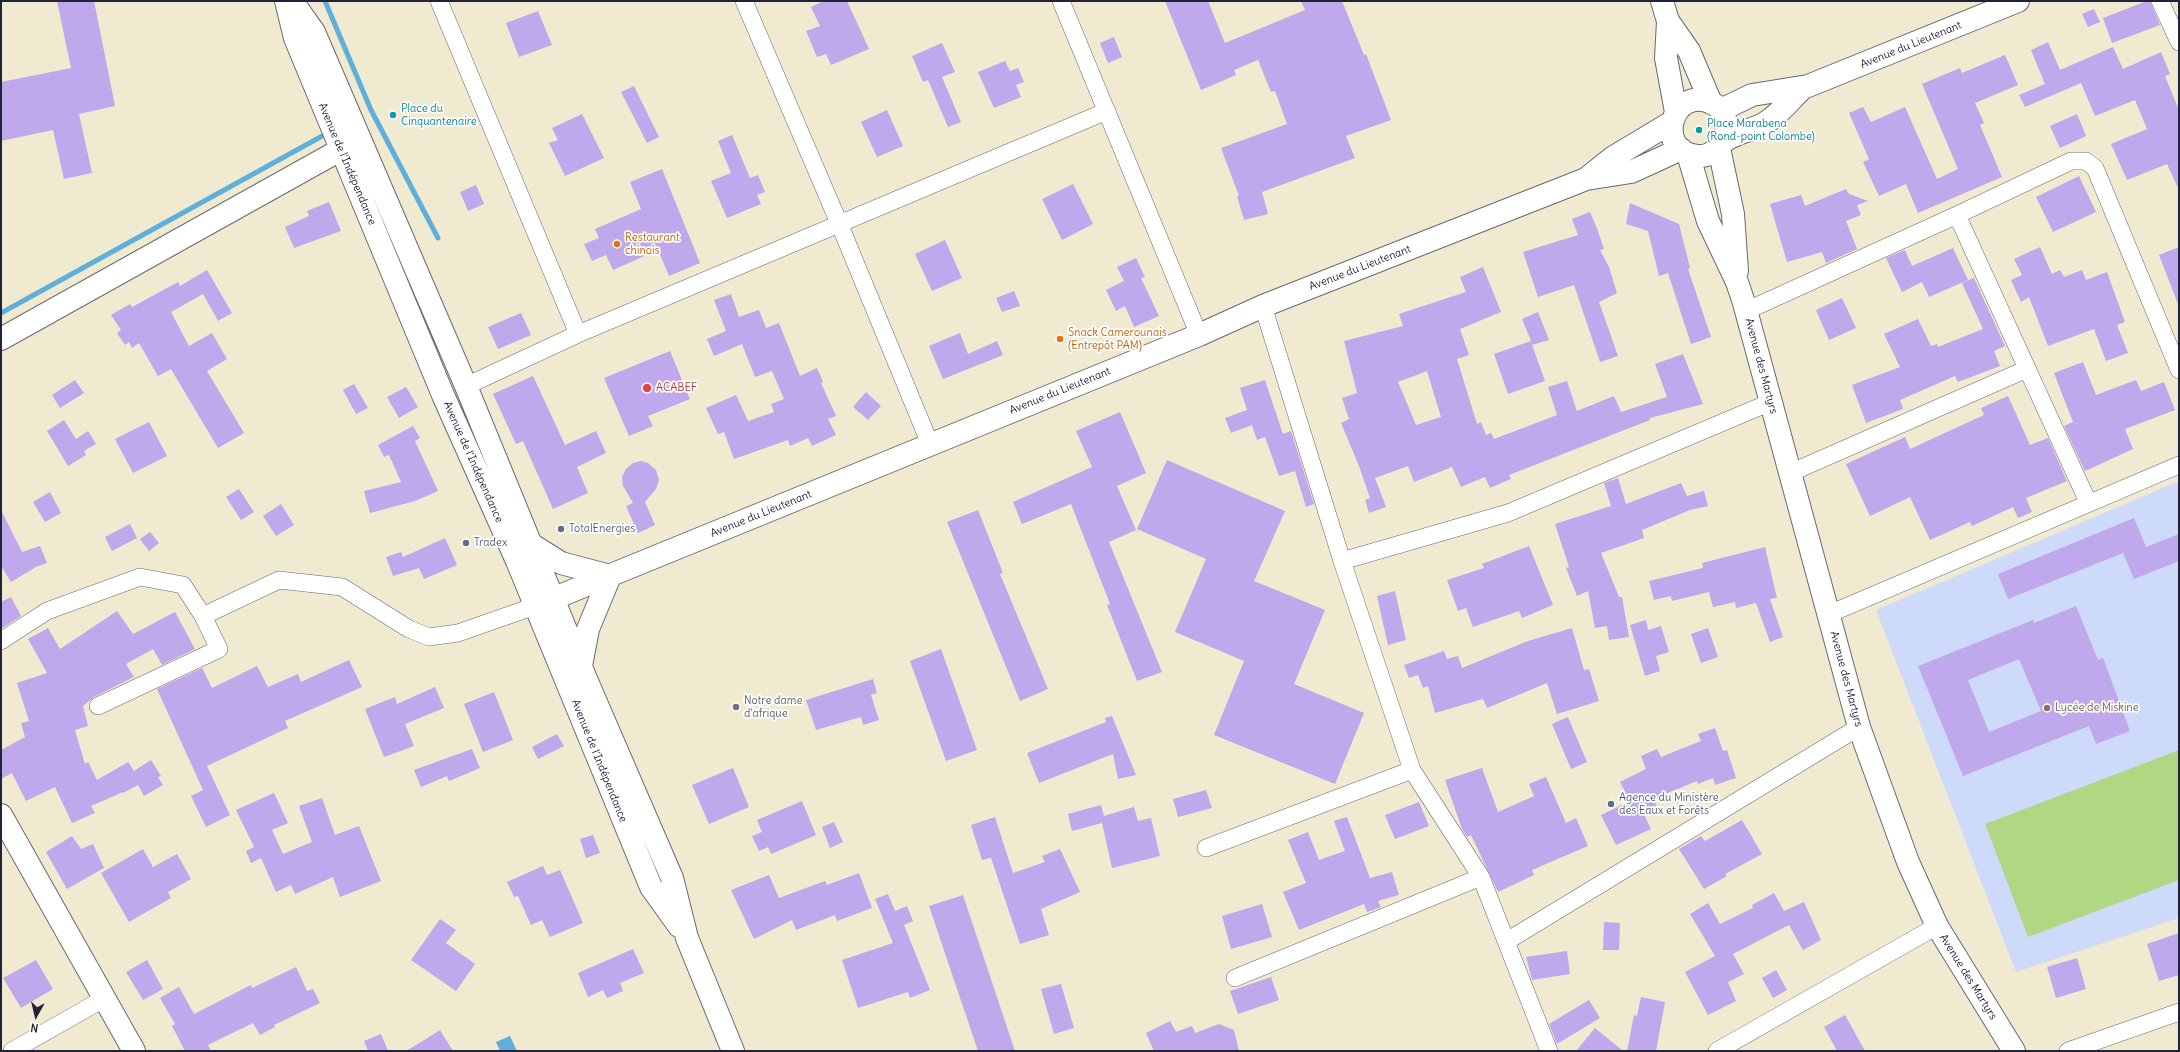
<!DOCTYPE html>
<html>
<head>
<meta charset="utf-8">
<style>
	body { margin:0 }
	#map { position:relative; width:2180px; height:1052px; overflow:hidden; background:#f0ead1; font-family:Delius,sans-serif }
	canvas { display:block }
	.frame { position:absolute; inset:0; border:2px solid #22223b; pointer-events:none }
	.north { position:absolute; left:16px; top:996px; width:40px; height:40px; -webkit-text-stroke:3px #fff; paint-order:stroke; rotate:188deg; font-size:11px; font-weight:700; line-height:16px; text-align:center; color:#22223b }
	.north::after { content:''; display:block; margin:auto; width:14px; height:18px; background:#22223b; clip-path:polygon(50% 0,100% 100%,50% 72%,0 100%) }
</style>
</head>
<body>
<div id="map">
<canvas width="2180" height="1052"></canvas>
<div class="frame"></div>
<div class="north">N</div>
</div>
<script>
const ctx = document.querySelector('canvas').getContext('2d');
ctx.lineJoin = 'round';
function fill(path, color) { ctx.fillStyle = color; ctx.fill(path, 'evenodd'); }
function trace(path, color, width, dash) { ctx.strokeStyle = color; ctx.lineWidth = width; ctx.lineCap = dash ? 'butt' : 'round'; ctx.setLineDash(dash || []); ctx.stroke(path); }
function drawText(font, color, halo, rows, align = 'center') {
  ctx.font = font + ' Delius,sans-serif'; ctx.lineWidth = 3.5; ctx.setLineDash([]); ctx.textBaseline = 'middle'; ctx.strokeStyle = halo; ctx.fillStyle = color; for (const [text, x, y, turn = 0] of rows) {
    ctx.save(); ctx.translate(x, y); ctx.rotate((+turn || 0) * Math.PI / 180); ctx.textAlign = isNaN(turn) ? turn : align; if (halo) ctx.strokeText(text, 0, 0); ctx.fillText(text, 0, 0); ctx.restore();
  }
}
fill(new Path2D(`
	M2179 481V918L2016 972 1876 610Z`), '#cedafa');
fill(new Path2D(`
	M2179 750V880L2028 937 1985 824Z`), '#b0d883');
fill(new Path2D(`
	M510 1036 517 1051H500L496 1042Z`), '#60afda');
trace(new Path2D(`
	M325 1 371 110 438 238
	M1 313 324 135`), '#60afda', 5);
fill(new Path2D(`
	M57 1H94L115 106 79 114 92 173 64 179 53 130 1 141V82L71 68Z
	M824 1H847L869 49 831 65 826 54 817 57 806 31 820 26 811 7Z
	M1165 1H1208L1225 43 1305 10 1301 1H1342L1364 55 1366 54 1391 120 1346 136 1355 158 1262 192 1268 214 1244 220 1237 196H1239L1221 148 1287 124 1275 91 1271 92 1258 60 1234 70 1236 75 1201 90Z
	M2147 1H2150L2160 25 2112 43 2103 18Z
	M2094 9 2100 22 2088 27 2082 14Z
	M538 11 552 45 519 57 506 23Z
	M1114 37 1122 57 1108 63 1100 43Z
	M2048 42 2060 70 2113 47 2123 69 2161 52 2170 74 2165 76 2179 110V190L2167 164 2127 180 2111 144 2147 129 2135 100 2095 116 2081 83 2025 107 2019 95 2045 84 2031 50Z
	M942 43 955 72 942 77 961 122 948 127 928 80 923 82 912 56Z
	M2005 55 2018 85 1975 103 1984 123 1980 125 2002 177 1918 213 1906 184 1879 196 1863 162 1869 159 1849 113 1863 107 1871 122 1905 107 1937 179 1958 169 1922 84 1960 68 1962 73Z
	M1005 61 1010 71 1018 68 1024 82 1016 85 1021 97 994 108 978 72Z
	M634 86 659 137 647 143 621 92Z
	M887 110 903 146 877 157 861 122Z
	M582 114 604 158 565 176 549 143 558 140 552 128Z
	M2077 114 2086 136 2060 148 2050 126Z
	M732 135 750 178 758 175 765 192 757 195 761 204 727 218 711 181 731 173 718 141Z
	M662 169 700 263 669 276 658 250 613 270 606 255 592 261 584 244 599 238 595 229 641 209 630 182Z
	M2079 176 2096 212 2053 232 2036 197Z
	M1073 184 1093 224 1062 240 1042 199Z
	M476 185 484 204 468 211 460 192Z
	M1846 189 1849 194 1868 201 1857 205 1861 215 1846 221 1857 249 1826 263 1822 252 1787 262 1770 204 1801 195 1805 206Z
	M329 202 341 231 294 248 285 227 309 216 307 211Z
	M1630 203 1679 224 1690 268 1688 269 1711 337 1691 344 1668 273 1659 276 1648 231 1626 224Z
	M1590 212 1598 231 1604 249 1600 250 1609 267 1617 293 1599 302 1618 356 1600 362 1574 285 1538 297 1523 252 1578 235 1572 219Z
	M945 240 962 278 932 291 915 254Z
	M2040 247 2052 274 2060 270 2064 277 2082 270 2086 280 2107 272 2125 322 2117 325 2128 353 2106 361 2094 329 2048 346 2029 297 2021 302 2011 280 2022 275 2014 259Z
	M2179 247V303L2178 304 2159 255Z
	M1953 248 1968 280 1929 297 1922 282 1902 292 1886 258 1905 250 1912 266Z
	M1136 258 1145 277 1141 278 1159 316 1134 327 1125 306 1116 311 1106 290 1124 281 1117 267Z
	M1483 267 1501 312 1460 329 1469 355 1457 359 1477 424 1481 422 1486 435 1491 433 1494 439 1557 415 1548 387 1567 381 1577 411 1614 396 1621 412 1667 397 1655 364 1683 354 1703 404 1650 418V420L1509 475 1511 479 1490 488 1485 477 1461 487 1452 467 1414 482 1408 466 1375 478 1386 507 1369 513 1365 500 1370 498 1359 466 1341 423 1349 419 1342 398 1357 393 1344 341 1403 326 1399 314 1466 292 1460 277ZM1427 371 1441 417 1416 425 1398 382Z
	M207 270 232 313 218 321 203 294 171 312 189 346 212 333 227 359 207 371 244 433 218 448 171 369 158 376 139 343 132 348 129 342 125 345 117 333 121 330 111 315 130 304 132 307 178 282 180 286Z
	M1974 278 2005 346 1994 351 2000 366 1958 382 1955 376 1900 400 1903 409 1866 423 1852 385 1900 367 1884 334 1918 319 1931 346 1937 344 1938 347 1983 329 1962 283Z
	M1014 291 1020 306 1002 312 996 298Z
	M731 294 739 317 759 310 766 328 779 323 800 376 817 368 823 382 821 383 836 416 828 419 836 435 812 446 808 438 790 446 788 440 734 459 724 432 718 434 706 408 736 395 748 421 774 412 771 404 784 399 772 371 755 377 742 344 714 356 707 339 726 331 714 300Z
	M1842 298 1856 328 1829 340 1816 310Z
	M1538 312 1549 340 1532 345 1545 381 1508 394 1494 354 1531 341 1522 319Z
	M521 313 531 335 498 349 488 327Z
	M960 333 968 354 997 341 1003 355 943 379 929 346Z
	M670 351 690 399 648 416 653 426 629 436 604 378Z
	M2083 362 2096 395 2136 380 2141 391 2164 382 2175 410 2125 429 2133 449 2085 471 2064 426 2073 422 2054 373Z
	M533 376 565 445 596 431 606 453 577 467 588 493 553 509 523 441 516 444 493 394Z
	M75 380 84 393 60 408 52 395Z
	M1265 380 1283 434 1291 431 1314 504 1306 507 1295 471 1279 476 1265 437 1257 440 1252 425 1231 433 1225 418 1247 410 1240 388Z
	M354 384 368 408 356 414 343 390Z
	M406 387 418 407 399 418 387 397Z
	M866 392 881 406 868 420 853 407Z
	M2008 396 2030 445 2048 438 2067 481 2026 498 2032 512 2018 518 2013 507 1972 526 1970 522 1930 540 1910 497 1870 516 1846 464 1905 437 1910 449 1984 415 1981 408Z
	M1120 412 1146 473 1117 486 1136 530 1109 542 1162 672 1137 681 1107 605 1110 604 1071 504 1022 524 1013 502 1092 467 1076 431Z
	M64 420 76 439 88 431 96 444 84 451 86 455 68 466 47 431Z
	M149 422 167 456 133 473 115 439Z
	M413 426 420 438 415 441 438 491 415 501 370 513 364 491 401 482 389 455 384 457 378 445Z
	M1167 460 1285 511 1254 581 1325 610 1294 684 1364 713 1335 784 1214 735 1244 661 1175 632 1206 559 1137 529Z
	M641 461 648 463 656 470 659 480 656 489 645 502 655 525 638 533 626 506 633 503 623 486 622 477 626 469 633 463Z
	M1618 478 1626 504 1681 483 1687 496 1704 491 1708 506 1690 510 1642 530 1644 538 1601 553 1619 597H1622L1629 637 1609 640 1607 626 1595 628 1588 591 1577 596 1566 568 1569 567 1555 524 1611 506 1604 483Z
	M239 489 254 512 241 520 226 497Z
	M50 492 61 513 45 522 33 502Z
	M281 504 294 525 276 536 263 516Z
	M1 510 22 552 40 546 47 563 36 567 11 582 1 566Z
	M978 510 1003 573 1000 574 1048 689 1020 701 947 522Z
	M2134 518 2146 547 2179 534V561L2134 579 2123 553 2008 599 1998 574Z
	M130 524 137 538 112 551 105 537Z
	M150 532 159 543 149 551 140 539Z
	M445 538 457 565 424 579 419 568 393 576 386 557 401 552 403 557Z
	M1529 546 1553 605 1522 618 1519 611 1473 627 1466 608 1458 611 1447 580 1484 568 1482 564Z
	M1765 547 1777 598 1770 599 1783 637 1770 642 1756 603 1736 608 1735 602 1713 607 1709 592 1672 601 1671 596 1654 600 1649 581 1703 568 1702 563Z
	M1395 591 1406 640 1388 645 1377 596Z
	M11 597 21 616 1 629V602Z
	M2076 606 2098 660 2103 658 2130 731 2096 744 2089 726 1963 776 1918 666 2033 620 2034 623ZM2019 659 2041 711 1989 732 1968 680Z
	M117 611 133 634 175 612 195 649 162 665 153 649 126 664 134 677 94 697 83 706 88 726 75 730 85 764 88 762 97 780 128 762 134 771 151 760 161 776 158 777 163 785 144 796 138 785 123 793V792L91 806 95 813 72 823 55 787 26 801 12 773 1 779V750L25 737 21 723 29 721 17 683 47 673 28 639 48 628 60 649Z
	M1646 620 1648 630 1661 626 1669 652 1656 656 1660 671 1645 676 1630 625Z
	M1572 628 1584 670 1589 669 1599 701 1557 714 1547 683 1487 708 1483 699 1435 713 1428 686 1423 688 1418 675 1409 678 1404 665 1444 651 1447 659 1458 656 1462 668 1528 641Z
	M1708 628 1718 657 1701 663 1691 634Z
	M941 649 977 750 946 761 910 661Z
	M349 660 362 687 285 721 288 728 207 766 230 815 206 827 191 796 203 790 157 689 202 668 212 688 257 666 268 687 298 674 301 682Z
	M873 679 877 693 871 695 879 720 863 725 861 717 816 730 806 700Z
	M435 687 444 708 405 724 414 746 384 757 365 709 395 697 397 704Z
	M494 692 513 740 483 752 464 704Z
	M1112 716 1136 775 1118 779 1113 754 1039 783 1027 753 1106 722 1105 718Z
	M1568 717 1587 762 1571 769 1552 724Z
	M1715 728 1723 751 1727 750 1736 778 1715 785 1713 778 1698 784 1697 781 1653 799 1657 805 1643 812 1651 829 1616 845 1601 815 1630 801 1620 782 1646 769 1641 756 1657 749 1661 757 1701 741 1698 734Z
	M557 734 564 746 538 759 532 747Z
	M472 749 480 768 449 781 447 776 421 787 414 770Z
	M733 768 749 807 709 824 692 785Z
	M1482 768 1498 812 1534 796 1529 784 1546 777 1566 823 1576 818 1588 846 1532 870 1534 875 1498 892 1471 835 1467 837 1462 829 1445 780Z
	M1206 790 1212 808 1178 817 1173 799Z
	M274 793 288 823 272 830 283 854 312 842 299 806 322 798 335 835 359 826 381 881 340 897 333 877 295 894 291 885 276 892 261 858 251 863 246 851 254 847 236 810Z
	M802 801 816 835 771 854 768 847 759 851 752 836 762 832 757 820Z
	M1419 802 1429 826 1395 839 1385 815Z
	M1101 805 1104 816 1134 807 1138 821 1151 818 1160 856 1112 868 1102 823 1072 831 1068 814Z
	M995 817 1013 873 1045 862 1042 856 1060 849 1080 892 1041 909 1049 935 1020 944 991 858 982 860 971 825Z
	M1347 817 1370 878 1392 872 1399 895 1378 901 1381 907 1367 912 1364 904 1299 930 1283 892 1306 883 1288 840 1308 832 1319 860 1345 851 1334 821Z
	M1742 820 1762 854 1725 874 1727 876 1704 889 1679 849 1701 836 1705 841Z
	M834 822 843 842 830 848 822 827Z
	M593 835 600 853 586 858 580 839Z
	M72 836 81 849 93 844 104 868 67 889 46 852Z
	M143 849 153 867 177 854 191 879 168 892 171 898 129 922 101 873Z
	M543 866 547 875 560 870 583 923 550 937 542 920 531 925 518 896 514 897 507 882Z
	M859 873 872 908 837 921 835 915 796 930 792 920 754 939 731 890 769 875 779 898 825 881 827 885Z
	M1774 893 1784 911 1804 902 1821 940 1803 950 1789 925 1733 954 1744 974 1728 982 1736 1001 1708 1015 1685 972 1715 956 1690 914 1708 903 1720 924 1753 908 1752 905Z
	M888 894 895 911 907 906 913 921 904 925 930 990 910 998 908 992 858 1008 842 960 893 943 875 899Z
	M963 895 1015 1051H978L929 906Z
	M1262 904 1272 937 1231 949 1222 916Z
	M440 919 456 930 446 943 475 964 456 991 411 960Z
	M1604 922 1620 923 1619 950H1603Z
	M2179 933V975L2159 981 2147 944Z
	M633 949 644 973 620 983 623 991 607 998 603 990 588 997 578 973Z
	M1567 951 1570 974 1532 980 1526 957Z
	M2077 958 2086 989 2056 998 2047 967Z
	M36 960 53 989 21 1008 3 978Z
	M147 960 163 989 143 1000 126 972Z
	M296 967 307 991 313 989 320 1003 274 1025 275 1027 260 1035 253 1023 208 1045 211 1051H185L172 1026 175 1024 160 998 179 987 194 1014 251 985 252 988Z
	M1776 970 1787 990 1773 998 1762 978Z
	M1271 977 1279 1000 1238 1014 1230 991Z
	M1061 984 1074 1028 1054 1034 1041 989Z
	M1641 997 1665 1002 1656 1051H1627L1634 1015 1637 1016Z
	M1589 1000 1600 1018 1557 1044 1549 1024Z
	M1845 1015 1865 1051H1837L1824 1027Z
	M1170 1021 1176 1032 1192 1026 1195 1033 1219 1024 1234 1030 1239 1051H1154L1146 1033Z
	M1595 1028 1623 1051H1576Z
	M440 1030 453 1051H406L426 1039Z
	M381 1034 388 1051H368L364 1041Z`), '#bfa8ec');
const street = new Path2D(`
	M439 1 578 334
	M744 1 839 223 930 444
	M1061 1 1199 335
	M2160 1 2179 42
	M1957 215 2088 502
	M1263 306 1342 561 1412 770 1481 877 1549 1051
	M1746 311 1957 215 2071 161H2086L2095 168 2179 370
	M466 386 578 334 1107 111
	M1790 473 2027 369
	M1342 561 1508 513 1771 402
	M1829 614 2179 465
	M203 616 279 580 342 587 409 629 429 637 458 633 535 606
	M1 641 47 611 140 577 183 585 203 616 219 649 98 706
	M1206 848 1412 770
	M1507 941 1859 727
	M1235 978 1481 877
	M12 1051 105 998
	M1717 1051 1937 926
	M2068 1051 2179 1012`);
const secondary = new Path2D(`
	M1719 148 1733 214 1737 271
	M1688 154 1708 221 1737 282 1744 303 1859 727 1908 862 1937 926 2014 1051
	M1 339 358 140
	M1 815 134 1051`);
const primary = new Path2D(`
	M286 1 295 38 443 395 517 561 651 887 679 926
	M292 1 314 32 466 386 586 679 672 878 687 938 733 1051
	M1662 1 1668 21 1689 51 1711 103
	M1668 21 1666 58 1676 112
	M1721 110 1752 95 1808 86 2018 1
	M1725 140C1728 127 1727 110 1712 103 1671 84 1653 153 1698 156 1714 157 1716 146 1726 140 1738 132 1753 130 1765 123 1779 115 1791 99 1803 88
	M1587 178 1612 158 1672 122
	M529 543 561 563 610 576 588 629 581 666
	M535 606 1199 335 1263 306 1586 179 1631 172 1681 149`);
trace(street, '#6a6870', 18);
trace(secondary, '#6a6870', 24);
trace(primary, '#6a6870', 24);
trace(street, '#fff', 17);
trace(secondary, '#fff', 22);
trace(primary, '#fff', 22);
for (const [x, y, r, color] of [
	[393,115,4,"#0f9aa8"],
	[1699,130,4,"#0f9aa8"],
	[617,244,4,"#e8710a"],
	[1060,339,4,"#e8710a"],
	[647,388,5,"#e0444e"],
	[561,529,4,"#5c6f8a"],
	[466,543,4,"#5c6f8a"],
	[736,707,4,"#6b7280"],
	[2047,708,4,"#8d6e63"],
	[1611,804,4,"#5c6f8a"]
]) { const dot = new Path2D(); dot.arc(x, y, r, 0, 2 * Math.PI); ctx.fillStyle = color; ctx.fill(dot); trace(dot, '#fff', 1.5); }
drawText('11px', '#22223b', '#fff', [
	["Avenue du Lieutenant",1911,45,-22],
	["Avenue de l'Indépendance",347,164,67],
	["Avenue du Lieutenant",1360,268,-21],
	["Avenue des Martyrs",1761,366,75],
	["Avenue du Lieutenant",1060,391,-22],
	["Avenue de l'Indépendance",473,462,66],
	["Avenue du Lieutenant",761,514,-22],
	["Avenue des Martyrs",1846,679,75],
	["Avenue de l'Indépendance",599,761,68],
	["Avenue des Martyrs",1968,977,58]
]);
drawText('11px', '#0d838f', '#fff', [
	["Place du",401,109],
	["Cinquantenaire",401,122],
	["Place Marabena",1707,124],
	["(Rond-point Colombe)",1707,137]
], 'left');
drawText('11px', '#c56008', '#fff', [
	["Restaurant",625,238],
	["chinois",625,251],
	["Snack Camerounais",1068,333],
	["(Entrepôt PAM)",1068,346]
], 'left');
drawText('11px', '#be3a42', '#fff', [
	["ACABEF",656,388]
], 'left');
drawText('11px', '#4e5e75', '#fff', [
	["TotalEnergies",569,529],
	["Tradex",474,543],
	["Agence du Ministère",1619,798],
	["des Eaux et Forêts",1619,811]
], 'left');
drawText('11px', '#5b616d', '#fff', [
	["Notre dame",744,701],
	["d'afrique",744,714]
], 'left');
drawText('11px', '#785e54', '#fff', [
	["Lycée de Miskine",2055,708]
], 'left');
</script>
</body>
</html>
